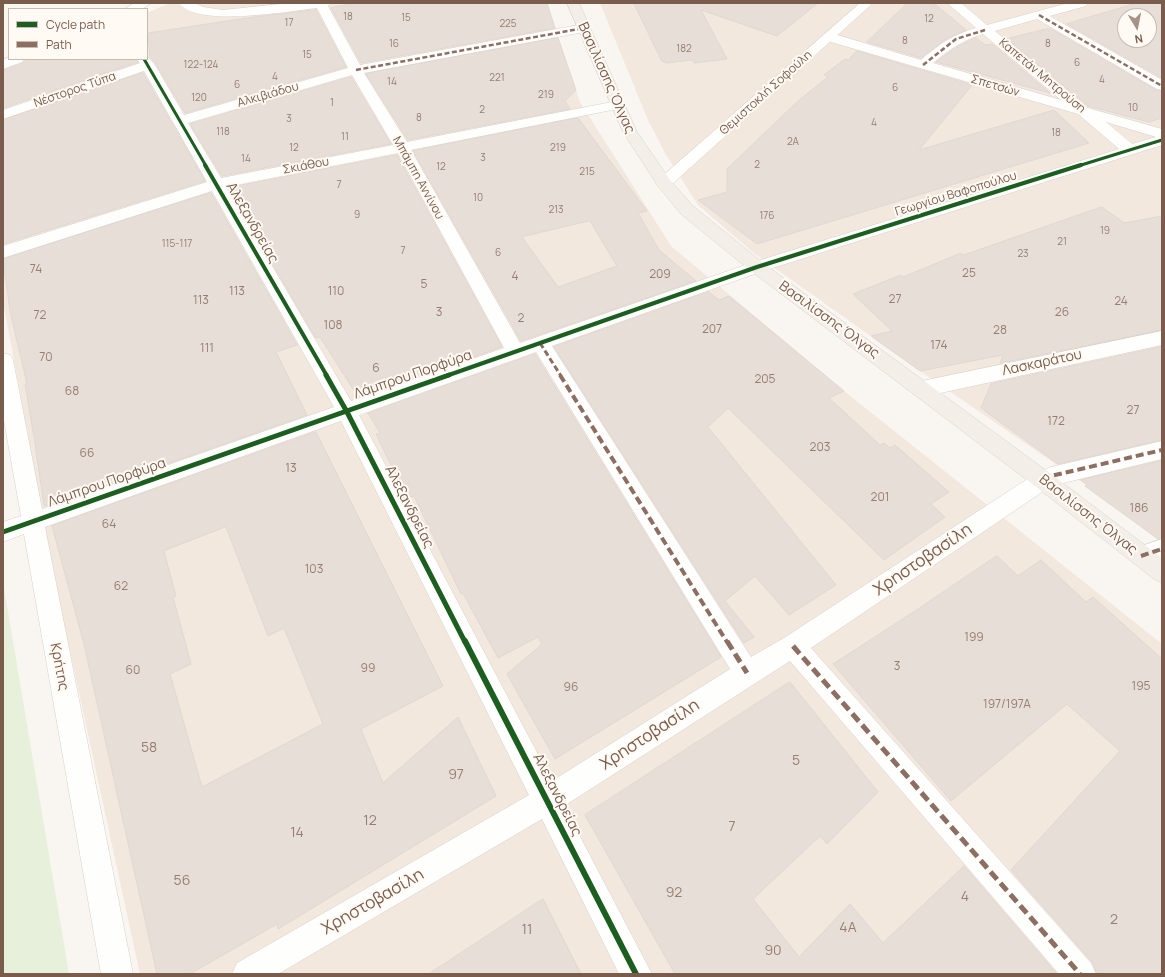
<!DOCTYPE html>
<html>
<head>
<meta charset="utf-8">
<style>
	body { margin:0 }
	#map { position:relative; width:1165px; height:977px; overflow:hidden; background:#f9f5f0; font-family:Manrope,sans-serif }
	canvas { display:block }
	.frame { position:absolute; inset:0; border:4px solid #7a5c4d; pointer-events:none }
	.legend { position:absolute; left:8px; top:8px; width:140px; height:52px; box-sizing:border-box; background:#fffaf3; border:1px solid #cabbb1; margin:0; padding:5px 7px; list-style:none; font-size:12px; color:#7a5c4d }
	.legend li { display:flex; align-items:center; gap:8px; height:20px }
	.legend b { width:20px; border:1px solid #cabbb1 }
	.north { position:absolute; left:1117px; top:8px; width:40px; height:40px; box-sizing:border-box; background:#fffaf3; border:1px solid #cabbb1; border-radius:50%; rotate:170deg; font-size:11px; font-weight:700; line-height:16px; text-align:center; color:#7a5c4d }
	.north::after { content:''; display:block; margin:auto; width:14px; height:18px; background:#a69286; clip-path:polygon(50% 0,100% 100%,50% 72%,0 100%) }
</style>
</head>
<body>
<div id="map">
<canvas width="1165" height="977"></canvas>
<div class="frame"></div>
<ul class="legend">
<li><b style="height:5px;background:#1b5e20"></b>Cycle path</li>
<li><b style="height:5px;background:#8d6e63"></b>Path</li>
</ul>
<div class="north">N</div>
</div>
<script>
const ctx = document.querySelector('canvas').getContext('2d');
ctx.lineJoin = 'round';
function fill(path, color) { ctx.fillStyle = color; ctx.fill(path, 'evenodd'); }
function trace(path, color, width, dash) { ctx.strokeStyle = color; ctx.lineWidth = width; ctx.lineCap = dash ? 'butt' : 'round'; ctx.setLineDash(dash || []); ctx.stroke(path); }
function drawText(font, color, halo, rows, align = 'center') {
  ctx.font = font + ' Manrope,sans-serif'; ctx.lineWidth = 4; ctx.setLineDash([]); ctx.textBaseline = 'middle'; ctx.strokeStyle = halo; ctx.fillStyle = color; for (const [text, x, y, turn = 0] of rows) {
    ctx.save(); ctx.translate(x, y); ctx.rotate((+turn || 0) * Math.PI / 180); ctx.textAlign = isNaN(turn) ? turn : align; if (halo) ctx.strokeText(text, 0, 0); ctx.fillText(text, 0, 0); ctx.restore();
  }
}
fill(new Path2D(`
	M170 3H547L580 102 671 246 849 395 1162 644V974H140L55 582 3 301V78L45 59H147V13Z
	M600 3H1162V537L920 371 755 254 698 205 665 153 648 120ZM1125 16H1149V40H1125Z`), '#f2e8de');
fill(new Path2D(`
	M3 582 69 974H3Z`), '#e7f0db');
const building = new Path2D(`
	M357 3H547L555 28 361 63 331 8Z
	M634 3H818L777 36 701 10 727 59 694 63 693 60 666 63 662 61Z
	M908 3H930L936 5 966 30 946 39 921 58 867 42Z
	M1137 3H1162V78L1067 24ZM1125 16H1149V40H1125Z
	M316 10 346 67 185 113 156 64 150 57 148 33 254 17Z
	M1046 29H1051L1156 90 1162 91V118L1149 122 1088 106 1007 39Z
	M558 38 576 90 565 101 570 109 408 140 366 74Z
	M976 38 985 45 992 44 1050 93 936 62 957 47Z
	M857 51 972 85 919 150 1054 110 1089 143 757 244 698 200 727 192V169L798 101 828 77 824 75 845 59 848 60Z
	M25 59H136L138 62 3 108V70L23 63Z
	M143 73 205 181 3 244V120Z
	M351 77 391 144 222 176 190 124Z
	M578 118 647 211 638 213 659 250 696 281 521 341 413 151ZM590 221 617 266 558 287 522 237Z
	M397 155 502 347 358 397 320 337 316 338 228 188Z
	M211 193 297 345 276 352 307 415 46 506 44 505 34 437 25 384H27L10 311 3 259Z
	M1102 207 1124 223 1162 216V330L1000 363 1003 355 920 371 871 336 892 331 853 294 901 275 903 277 961 253 963 255Z
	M709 292 719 300 729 296 844 391 829 398 880 445 884 443 890 448 895 445 949 492 931 504 945 517 884 560 728 408 708 427 836 585 789 615 755 576 725 601 754 637 744 643 554 347Z
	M1162 347V440L1058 464 981 408 991 384Z
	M535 354 721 657 555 759 507 674 542 644 538 637 498 658 463 593 461 594 414 496 407 499 376 434 380 433 368 413Z
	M316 432 443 686 361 729 383 783 458 717 496 796 278 929 277 924 190 974H157L84 644 52 526ZM226 527 268 636 284 628 323 724 202 787 170 674 191 664 173 597 176 596 164 551Z
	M1162 461V538L1158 539 1085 486 1087 485 1081 480Z
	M997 556 1018 576 1041 560 1086 602 1093 597 1162 659V974H1097L1092 962 1011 870 1120 751 1067 704 951 801 833 664 915 611Z
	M790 682 878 792 827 844 820 836 753 899 799 957 850 904 883 943 964 866 1057 974H675L585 815Z
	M543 899 581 974H429Z`);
fill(building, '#e6ded7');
trace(building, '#e2d8d2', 1);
const street = new Path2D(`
	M179 3H195L203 7 223 10 290 3H331L328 6 360 65 584 24 589 25 590 28 589 31 584 32 364 73 407 142 617 101 622 102 624 105 622 108 617 109 411 150 520 343 751 263 1119 149 1078 114 824 40 822 37 824 34H834L921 60C940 44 952 35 976 28L947 3H961L987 25 1068 3H1088L1086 6 1050 16 1162 80V90L1157 89 1037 19 995 31 1088 108 1162 129V145L763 271 552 346 751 657 784 638 1035 474 1051 467 1162 441V459L1051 486 811 648 1091 963 1096 974H1059L790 661 564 806 652 974H619L542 819 278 974H232L237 963 529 795 341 421 45 527 133 974H101L24 534 3 542V522L21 516 3 415V353L10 355 13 360 42 509 334 407 212 191 3 258V246L207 182 144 71 3 119V110L140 63 137 59H147V56L155 65 184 115 348 68 317 8C289 11 196 28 179 3ZM983 34 1061 100 933 63C949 50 962 40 983 34ZM352 75 393 145 221 178 188 123ZM1106 122 1156 137 1132 144ZM398 153 504 348 351 401 226 187ZM536 352 730 669 552 781 359 415Z
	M1162 331V345L922 397 915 394 912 389 915 384 922 381Z
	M1162 539V559L1141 566 1133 563 1129 556 1133 549Z`);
const secondary = new Path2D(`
	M134 3H151L142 9H125Z
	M860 3H873L670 186 664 188 658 186 656 183 658 180Z
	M9 57V59H24L22 62 3 69V60Z`);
const primary = new Path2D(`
	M567 3H579L637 132 670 180 693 206 763 263 1051 474 1162 558V583L1154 579 1035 486 751 271 681 214 658 186 623 132Z`);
trace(street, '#d7d1cb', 1);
trace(secondary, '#d9d2cb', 1);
trace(primary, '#dad1cc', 1);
fill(street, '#fefefd');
fill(secondary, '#fefefd');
fill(primary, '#f3eee8');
trace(new Path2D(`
	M1039 15 1162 86
	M923 65 956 39 985 30
	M356 70 584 28`), '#8d6e63', 2.5, [5, 2.5]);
trace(new Path2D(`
	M540 343 561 376`), '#8d6e63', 3, [6, 3]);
trace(new Path2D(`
	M560 375 727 642
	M1043 480 1051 476 1162 450
	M1141 556 1162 549`), '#8d6e63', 4, [8, 4]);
trace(new Path2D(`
	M727 641 747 673
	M793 646 1080 974`), '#8d6e63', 5, [10, 5]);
trace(new Path2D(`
	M144 59 206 166
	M1078 166 1162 140`), '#1b5e20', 3);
trace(new Path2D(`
	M205 165 327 376
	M446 376 757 267 1081 165`), '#1b5e20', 4);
trace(new Path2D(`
	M326 375 347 412 465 642
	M3 532 449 375`), '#1b5e20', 5);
trace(new Path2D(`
	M465 641 636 974`), '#1b5e20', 6);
drawText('10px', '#977e72', null, [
	["18",348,17],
	["15",406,18],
	["12",929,19],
	["17",289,23],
	["225",508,24],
	["8",905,41],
	["16",394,44],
	["8",1048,44],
	["182",684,49],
	["15",307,55],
	["6",1077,63],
	["122-124",201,65],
	["4",275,77],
	["221",497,78],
	["4",1102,80],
	["14",392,82],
	["6",237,85],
	["6",895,88],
	["219",546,95],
	["120",199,98],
	["1",332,103],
	["10",1133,108],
	["2",482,110],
	["8",419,118],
	["3",289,119],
	["4",874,123],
	["118",223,132],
	["18",1056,133],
	["11",345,137],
	["2A",793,142],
	["12",294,148],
	["219",558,148],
	["3",483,158],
	["14",246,159],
	["2",757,165],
	["12",441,167],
	["215",587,172],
	["7",339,185],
	["10",478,198],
	["213",556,210],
	["9",357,215],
	["176",767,216],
	["19",1105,231],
	["21",1062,242],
	["115-117",177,244],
	["7",403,251],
	["6",498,253],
	["23",1023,254]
]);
drawText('12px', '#7a5c4d', '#fffaf3', [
	["Καπετάν Μητρούση",1042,76,40],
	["Σπετσών",995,86,16],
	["Νέστορος Τύπα",75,90,-19],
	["Θεμιστοκλή Σοφούλη",766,93,-42],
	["Αλκιβιάδου",268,95,-16],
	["Σκιάθου",306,166,-11],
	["Μπάμπη Αννίνου",418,178,61],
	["Γεωργίου Βαφοπούλου",956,194,-17]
]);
drawText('12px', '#977e72', null, [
	["74",36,270],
	["25",969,274],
	["209",660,275],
	["4",515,277],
	["5",424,285],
	["113",237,292],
	["110",336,292],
	["27",895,300],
	["113",201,301],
	["24",1121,302],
	["3",439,313],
	["26",1062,313],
	["72",40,316],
	["2",521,319],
	["108",333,326],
	["207",712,330],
	["28",1000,331],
	["174",939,346],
	["111",207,349],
	["70",46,358],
	["6",376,369],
	["205",765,380],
	["68",72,392],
	["27",1133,411],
	["172",1056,422],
	["203",820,448],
	["66",87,454],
	["13",291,469],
	["201",880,498],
	["186",1139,509],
	["64",109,525],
	["103",314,570],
	["62",121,587],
	["199",974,638],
	["3",897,667],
	["99",368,669],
	["60",133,671],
	["195",1141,687],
	["96",571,688],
	["197/197A",1007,705]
]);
drawText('14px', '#7a5c4d', '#fffaf3', [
	["Βασιλίσσης Όλγας",606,78,66],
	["Αλεξανδρείας",252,223,60],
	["Βασιλίσσης Όλγας",829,320,36],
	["Λασκαράτου",1042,363,-12],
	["Λάμπρου Πορφύρα",413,375,-19],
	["Λάμπρου Πορφύρα",107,483,-19],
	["Αλεξανδρείας",409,507,63],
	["Βασιλίσσης Όλγας",1088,515,38],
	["Κρήτης",59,667,79],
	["Αλεξανδρείας",557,795,63]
]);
drawText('14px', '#977e72', null, [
	["58",149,748],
	["5",796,761],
	["97",456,775],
	["12",370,821],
	["7",732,827],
	["14",297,833],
	["56",182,881],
	["92",674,893],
	["4",965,897],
	["2",1114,920],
	["4A",848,928],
	["11",527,930],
	["90",773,951]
]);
drawText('17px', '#7a5c4d', '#fffaf3', [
	["Χρηστοβασίλη",923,560,-34],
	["Χρηστοβασίλη",650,735,-33],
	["Χρηστοβασίλη",373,902,-30]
]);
</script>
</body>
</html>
